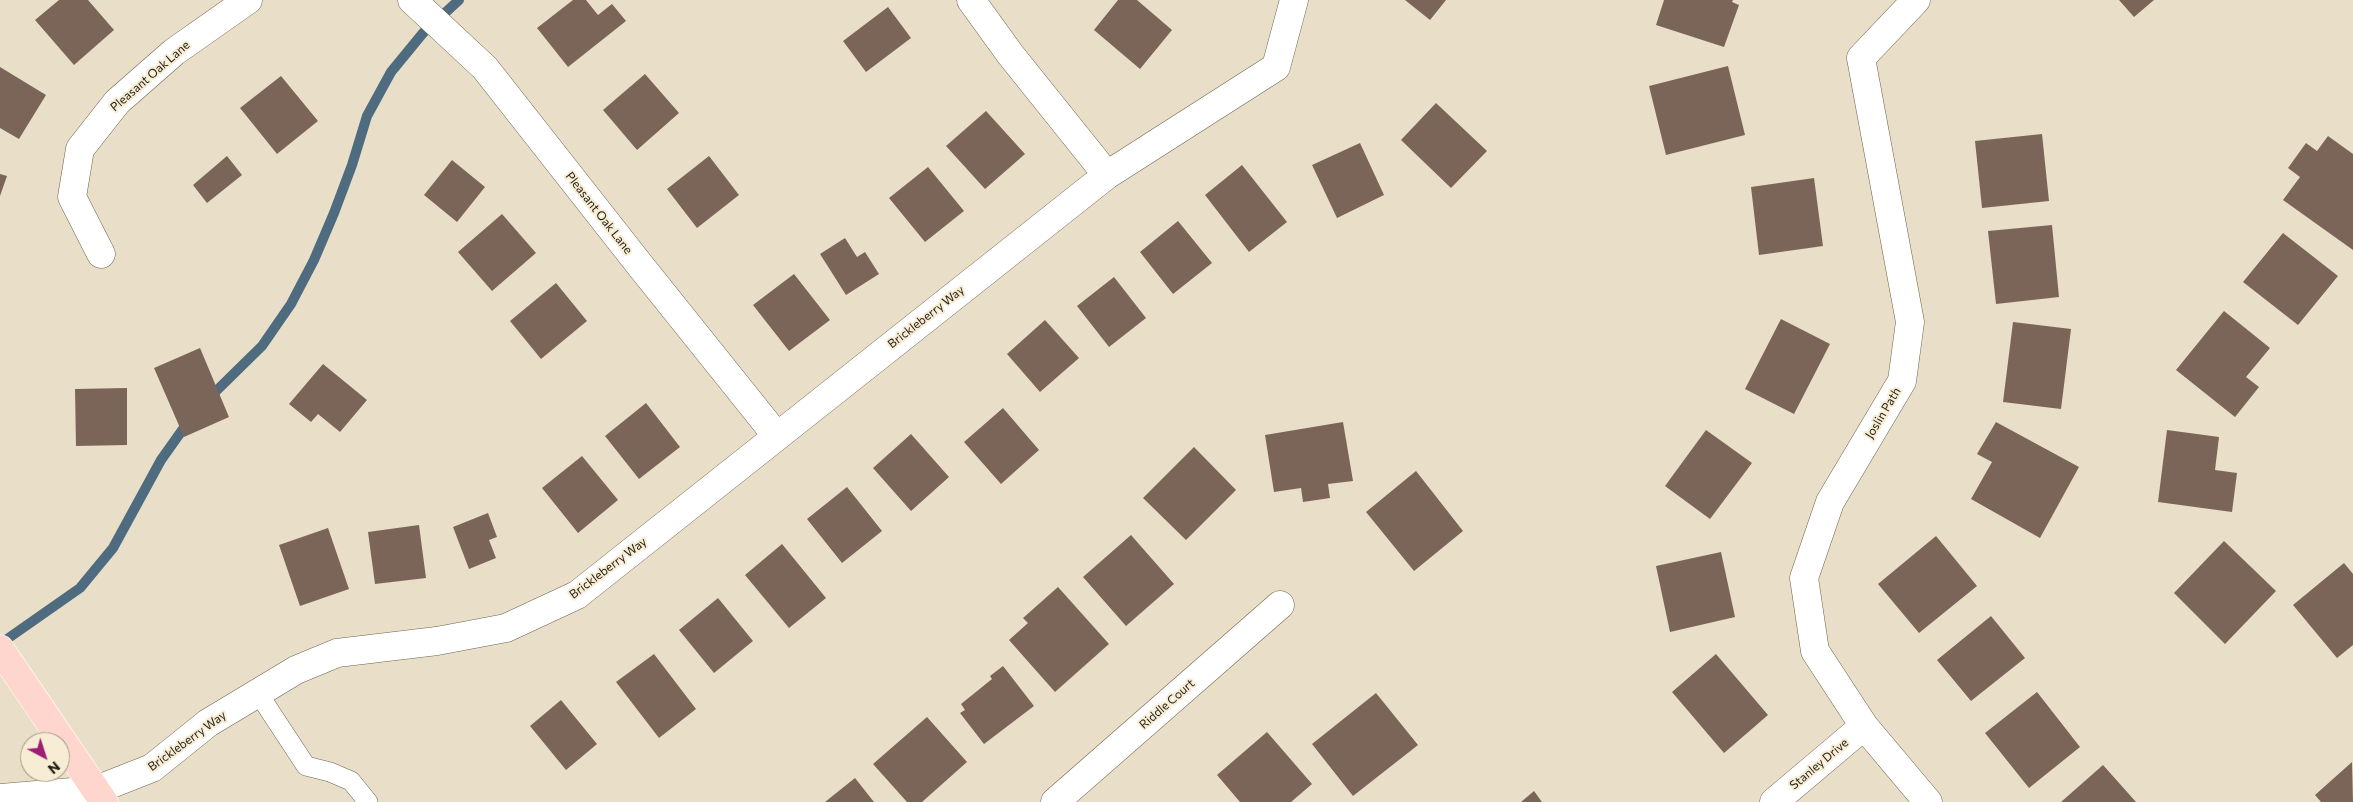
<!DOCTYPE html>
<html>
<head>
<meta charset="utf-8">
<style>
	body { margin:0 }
	#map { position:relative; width:2353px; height:802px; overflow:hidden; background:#e9dec7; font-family:Commissioner,sans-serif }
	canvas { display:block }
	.north { position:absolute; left:20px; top:732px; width:50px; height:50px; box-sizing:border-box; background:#f7ecd4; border:1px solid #a19987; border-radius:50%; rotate:140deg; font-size:14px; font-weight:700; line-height:20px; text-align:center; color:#211d14 }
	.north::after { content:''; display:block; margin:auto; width:18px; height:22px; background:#9e1e71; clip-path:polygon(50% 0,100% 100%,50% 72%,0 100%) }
</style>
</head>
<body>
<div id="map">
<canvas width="2353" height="802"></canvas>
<div class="north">N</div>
</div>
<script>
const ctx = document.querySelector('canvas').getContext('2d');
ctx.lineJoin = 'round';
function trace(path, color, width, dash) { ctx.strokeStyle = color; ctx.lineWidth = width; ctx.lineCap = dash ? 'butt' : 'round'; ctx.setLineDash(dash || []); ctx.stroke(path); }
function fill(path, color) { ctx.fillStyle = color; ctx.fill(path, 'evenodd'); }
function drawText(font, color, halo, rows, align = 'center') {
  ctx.font = font + ' Commissioner,sans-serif'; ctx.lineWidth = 4; ctx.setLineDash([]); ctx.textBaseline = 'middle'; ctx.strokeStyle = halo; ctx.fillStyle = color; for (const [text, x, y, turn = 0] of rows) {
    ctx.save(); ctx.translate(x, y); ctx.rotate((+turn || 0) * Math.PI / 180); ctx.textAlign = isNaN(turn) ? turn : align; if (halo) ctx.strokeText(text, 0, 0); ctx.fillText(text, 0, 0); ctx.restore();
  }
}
trace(new Path2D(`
	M209 398 262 346 291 304 314 260 334 213 352 165 367 116 391 72 423 33 459 0
	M0 644 80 588 113 548 161 460 188 422`), '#4e6b7f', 10);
fill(new Path2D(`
	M59 0H88L114 30 74 65 35 20Z
	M573 0H586L598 15 612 4 626 21 568 67 537 28Z
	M1118 0H1137L1172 30 1140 69 1094 30Z
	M1405 0H1446L1430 20Z
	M1664 0H1733L1732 2 1739 5 1724 47 1656 25Z
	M2119 0H2154L2134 17Z
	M888 7 911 38 866 72 843 41Z
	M1728 66 1745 135 1666 155 1649 86Z
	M0 67 46 95 19 139 0 128Z
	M645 74 679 113 637 150 603 110Z
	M281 76 318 121 277 154 240 108Z
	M1436 103 1487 151 1451 188 1401 140Z
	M986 111 1025 154 985 189 946 146Z
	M2042 134 2049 201 1982 208 1975 141Z
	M2328 136 2353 154V250L2283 200 2300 177 2288 168 2306 143 2317 151Z
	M1360 143 1384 195 1337 218 1312 165Z
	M227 156 242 175 207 203 193 185Z
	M709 156 739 195 697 228 667 189Z
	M452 160 485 187 457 222 424 195Z
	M1242 165 1287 222 1249 252 1205 195Z
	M928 167 964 211 925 242 889 198Z
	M0 174 7 176 0 196Z
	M1814 178 1823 246 1759 255 1751 187Z
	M502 214 536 253 492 291 458 252Z
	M1178 221 1212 263 1173 294 1140 252Z
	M2052 225 2059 297 1996 304 1988 231Z
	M2283 233 2338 276 2298 325 2243 282Z
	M845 238 857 257 865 252 879 274 846 295 820 254Z
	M794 274 830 320 789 351 753 305Z
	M1114 277 1146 318 1109 347 1077 306Z
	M556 283 587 321 541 359 510 321Z
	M2224 311 2270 348 2246 377 2259 387 2235 417 2176 370Z
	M1781 319 1830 344 1794 414 1745 389Z
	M1045 320 1079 358 1040 392 1007 354Z
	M2013 322 2071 329 2061 409 2003 402Z
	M200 348 229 417 184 437 154 368Z
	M323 364 367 400 340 432 318 414 311 422 289 404Z
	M127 388V445L76 446 75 389Z
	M646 403 680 447 639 479 605 436Z
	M1003 408 1039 450 1001 484 964 442Z
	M1343 422 1353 481 1328 484 1330 498 1303 502 1301 488 1274 492 1265 435Z
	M1996 422 2079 467 2040 538 1971 499 1992 462 1977 454Z
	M1706 430 1752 463 1710 519 1665 486Z
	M2167 430 2219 437 2215 470 2237 473 2232 512 2158 502Z
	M911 434 949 477 911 511 873 468Z
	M1194 447 1236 490 1186 540 1143 498Z
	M582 456 618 500 578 533 542 488Z
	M1416 471 1463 531 1414 571 1366 512Z
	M847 487 882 531 842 563 807 519Z
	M488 513 497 537 489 540 496 558 469 569 453 527Z
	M419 525 426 578 375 584 368 532Z
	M328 528 349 589 300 606 279 545Z
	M1131 535 1174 584 1126 626 1083 577Z
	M1936 536 1977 586 1919 633 1878 584Z
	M2224 541 2276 591 2225 644 2174 593Z
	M782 544 826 598 789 628 745 575Z
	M1721 552 1735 617 1670 632 1656 566Z
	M2344 563 2353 574V645L2337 658 2293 605Z
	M1058 587 1109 644 1055 692 1009 640 1028 623 1023 618Z
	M718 598 753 641 714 673 679 630Z
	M1991 616 2025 658 1971 701 1937 660Z
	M654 654 696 709 659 738 616 682Z
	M1716 654 1768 715 1724 753 1672 692Z
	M1003 666 1034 706 984 744 960 713 965 710 961 704 992 679 990 676Z
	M2037 692 2080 747 2029 788 1985 733Z
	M1376 693 1418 745 1353 796 1312 744Z
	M561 700 597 744 566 770 530 726Z
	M927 717 967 762 922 802H907L873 764Z
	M1267 732 1312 784 1291 802H1240L1217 775Z
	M2352 762 2353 802H2321L2315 795Z
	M2103 765 2136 802H2061Z
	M855 778 874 802H825Z
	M1534 791 1542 802H1521Z`), '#7b6559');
const lane = new Path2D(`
	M258 693 306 766 330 772 351 781 368 802`);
const street = new Path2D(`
	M412 0 485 68 639 264 776 435
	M971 0 1010 54 1107 175 1276 67 1294 0
	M1916 0 1861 58 1910 322 1902 381 1830 502 1804 578 1815 651 1864 726 1928 802
	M101 254 72 197 80 149 117 102 174 52 248 0
	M0 798 96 790 152 768 208 723 296 670 337 653 437 641 506 628 577 595 1107 175
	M1055 802 1280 605
	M1774 802 1864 726`);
const primary = new Path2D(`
	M0 649 104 802`);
trace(lane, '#6e6450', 20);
trace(street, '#6e6450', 29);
trace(primary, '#fff', 29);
trace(lane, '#fff', 19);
trace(street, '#fff', 28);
trace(primary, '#fed6ce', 28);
drawText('12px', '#211d14', '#f7ecd4', [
	["Pleasant Oak Lane",150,76,-41],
	["Pleasant Oak Lane",599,213,52],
	["Brickleberry Way",926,317,-38],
	["Joslin Path",1883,413,-59],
	["Brickleberry Way",608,568,-37],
	["Riddle Court",1167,704,-41],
	["Brickleberry Way",187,741,-36],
	["Stanley Drive",1819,764,-40]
]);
</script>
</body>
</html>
